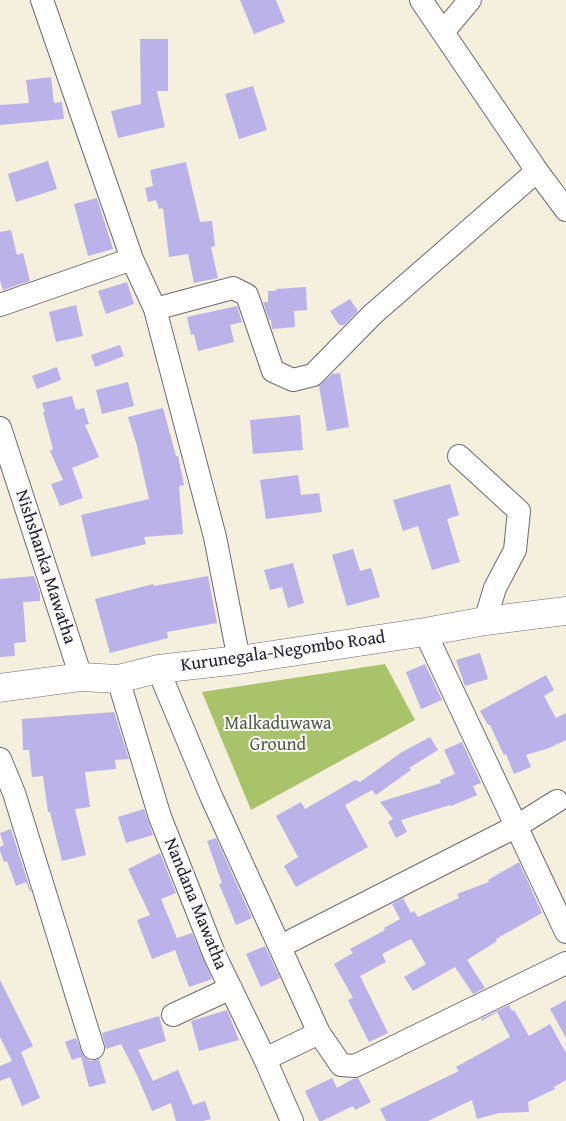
<!DOCTYPE html>
<html>
<head>
<meta charset="utf-8">
<style>
	body { margin:0 }
	canvas { display:block; background:#f5efdd }
</style>
</head>
<body>
<canvas width="566" height="1121"></canvas>
<script>
const ctx = document.querySelector('canvas').getContext('2d');
ctx.lineJoin = 'round';
function fill(path, color) { ctx.fillStyle = color; ctx.fill(path, 'evenodd'); }
function trace(path, color, width, dash) { ctx.strokeStyle = color; ctx.lineWidth = width; ctx.lineCap = dash ? 'butt' : 'round'; ctx.setLineDash(dash || []); ctx.stroke(path); }
function drawText(font, color, halo, rows, align = 'center') {
  ctx.font = font + ' "Gentium Book Plus",serif'; ctx.lineWidth = 4; ctx.setLineDash([]); ctx.textBaseline = 'middle'; ctx.strokeStyle = halo; ctx.fillStyle = color; for (const [text, x, y, turn = 0] of rows) {
    ctx.save(); ctx.translate(x, y); ctx.rotate((+turn || 0) * Math.PI / 180); ctx.textAlign = isNaN(turn) ? turn : align; if (halo) ctx.strokeText(text, 0, 0); ctx.fillText(text, 0, 0); ctx.restore();
  }
}
fill(new Path2D(`
	M385 664 415 720 251 810 202 692Z`), '#a8c36a');
fill(new Path2D(`
	M240 0H276L285 22 254 34Z
	M140 39H168V91H157L165 127 118 138 111 111 141 104Z
	M51 77 54 103 62 102 64 119 0 125V105L29 103 26 80Z
	M253 86 267 130 239 139 225 94Z
	M48 161 57 189 16 202 8 174Z
	M186 162 200 222 212 221 215 246 211 247 218 278 194 283 188 254 169 257 163 208 159 209 156 200 148 202 145 188 153 186 150 170Z
	M97 198 113 249 88 256 74 204Z
	M11 230 17 255 23 253 30 281 3 290 0 280V232Z
	M127 282 134 304 106 314 98 291Z
	M306 287 307 310 294 311 295 327 272 329 271 320H269L263 302H268V291H276V289Z
	M350 299 358 311 344 325H339L330 311Z
	M76 305 83 336 56 342 49 312Z
	M237 306 242 322 230 325 234 342 198 351 194 334 191 335 187 317Z
	M120 345 124 356 95 367 91 355Z
	M57 367 61 380 37 389 32 376Z
	M340 373 349 427 327 431 319 386 332 374Z
	M128 382 134 406 102 414 96 390Z
	M72 396 76 410 84 408 89 424 85 425 99 457 72 468 83 498 60 506 51 484 63 480 50 451 53 449 43 412H45L42 403Z
	M163 408 176 456H178L184 485 179 486 183 534 144 537 146 544 91 557 81 515 149 499 137 446 128 417Z
	M300 415 303 450 253 454 250 420Z
	M298 475 301 495 319 493 322 512 266 519 260 480Z
	M450 484 459 515 447 519 460 562 432 570 418 526 403 531 393 500Z
	M353 549 360 571 371 568 380 597 347 606 332 555Z
	M293 563 304 603 288 608 282 587 270 590 264 570Z
	M34 576 40 593V601L23 602 26 642 14 643 15 656 0 657V579Z
	M208 576 217 623 167 632 168 638 110 653 95 599 153 584 154 586Z
	M480 653 488 679 465 686 456 660Z
	M425 664 442 700 421 709 406 672Z
	M546 675 554 690 544 696 556 718 566 713V740L549 748 526 755 531 767 514 774 506 754 504 755 490 725H488L480 711Z
	M114 712 129 759 115 760 116 769 85 772 90 807 75 809 86 855 62 861 50 812H48L43 776 32 777 29 750H23L22 719Z
	M430 737 438 750 409 768 411 770 376 795 372 790 345 805 368 847 296 887 284 866 298 857 276 816 301 802 305 809 355 780 360 782 402 752Z
	M462 742 481 783 473 786 477 795 451 806 450 805 401 820 407 832 396 838 388 822 393 819 380 802 441 783 440 780 455 774 444 750Z
	M144 809 153 835 126 843 118 817Z
	M11 829 31 892H30L26 882 16 886 7 861 4 862 0 851V847L4 845 0 833Z
	M216 838 252 918 236 925 219 884 222 883 207 841Z
	M160 853 176 893 161 899 177 938 192 933 212 979 189 987 175 950 152 959 137 920 150 915 128 869Z
	M519 862 542 913 496 939 497 941 467 960 485 988 473 994 455 967 413 991 404 977 426 964 411 939 382 954 386 962 360 976 388 1033 369 1042 348 1000 353 998 334 964 353 953 350 949 385 930 384 928 400 919 392 904 403 898 411 913 414 911 418 917 459 898 457 894 489 882 488 880Z
	M265 946 280 978 261 987 246 954Z
	M0 980 33 1046 21 1052 40 1098 22 1106 10 1077 0 1081V1066L12 1061 0 1037Z
	M566 1000V1038L550 1009Z
	M509 1005 512 1011 514 1010 529 1036 550 1024 566 1053V1080L554 1087 555 1089 528 1102 529 1112 499 1113 477 1119 472 1100 428 1121H386L380 1109 459 1071 456 1067 510 1037 497 1012 482 1021 481 1019Z
	M227 1010 239 1040 199 1051 191 1021Z
	M159 1016 166 1041 138 1050 153 1081 178 1070 193 1105 205 1101 211 1119 203 1121H176L171 1103 152 1111 137 1075 121 1044 106 1049 102 1033Z
	M76 1038 84 1057 91 1061 99 1059 106 1083 89 1087 81 1057 72 1060 65 1042Z
	M332 1078 337 1088 353 1079 358 1078 371 1102 355 1110 353 1106 322 1121H319L305 1091Z`), '#bab2e8');
const minor = new Path2D(`
	M42 0 132 259 155 309 215 537 239 660
	M421 0 537 171 566 210
	M443 32 470 0
	M0 305 132 259
	M155 309 233 288 247 295 273 371 293 380 313 375 373 314 537 171
	M0 428 81 677
	M459 456 519 511 515 550 495 588 485 621
	M425 632 566 932
	M158 669 211 796 319 1033 341 1065 355 1066 566 963
	M118 679 160 817 215 956 265 1059 292 1121
	M0 759 14 793 93 1048
	M281 946 517 826 557 801
	M173 1015 231 988
	M265 1059 319 1033`);
const major = new Path2D(`
	M0 688 81 677 118 679 158 669 239 660 425 632 485 621 566 611`);
trace(minor, '#6c6a74', 24);
trace(major, '#6c6a74', 29);
trace(minor, '#fff', 22);
trace(major, '#fff', 28);
drawText('18px', '#22223b', '#fdfcf7', [
	["Nishshanka Mawatha",45,567,72],
	["Kurunegala-Negombo Road",283,652,-8],
	["Nandana Mawatha",195,904,68]
]);
drawText('18px', '#515a4b', '#fdfcf7', [
	["Malkaduwawa",278,724],
	["Ground",278,745]
]);
</script>
</body>
</html>
